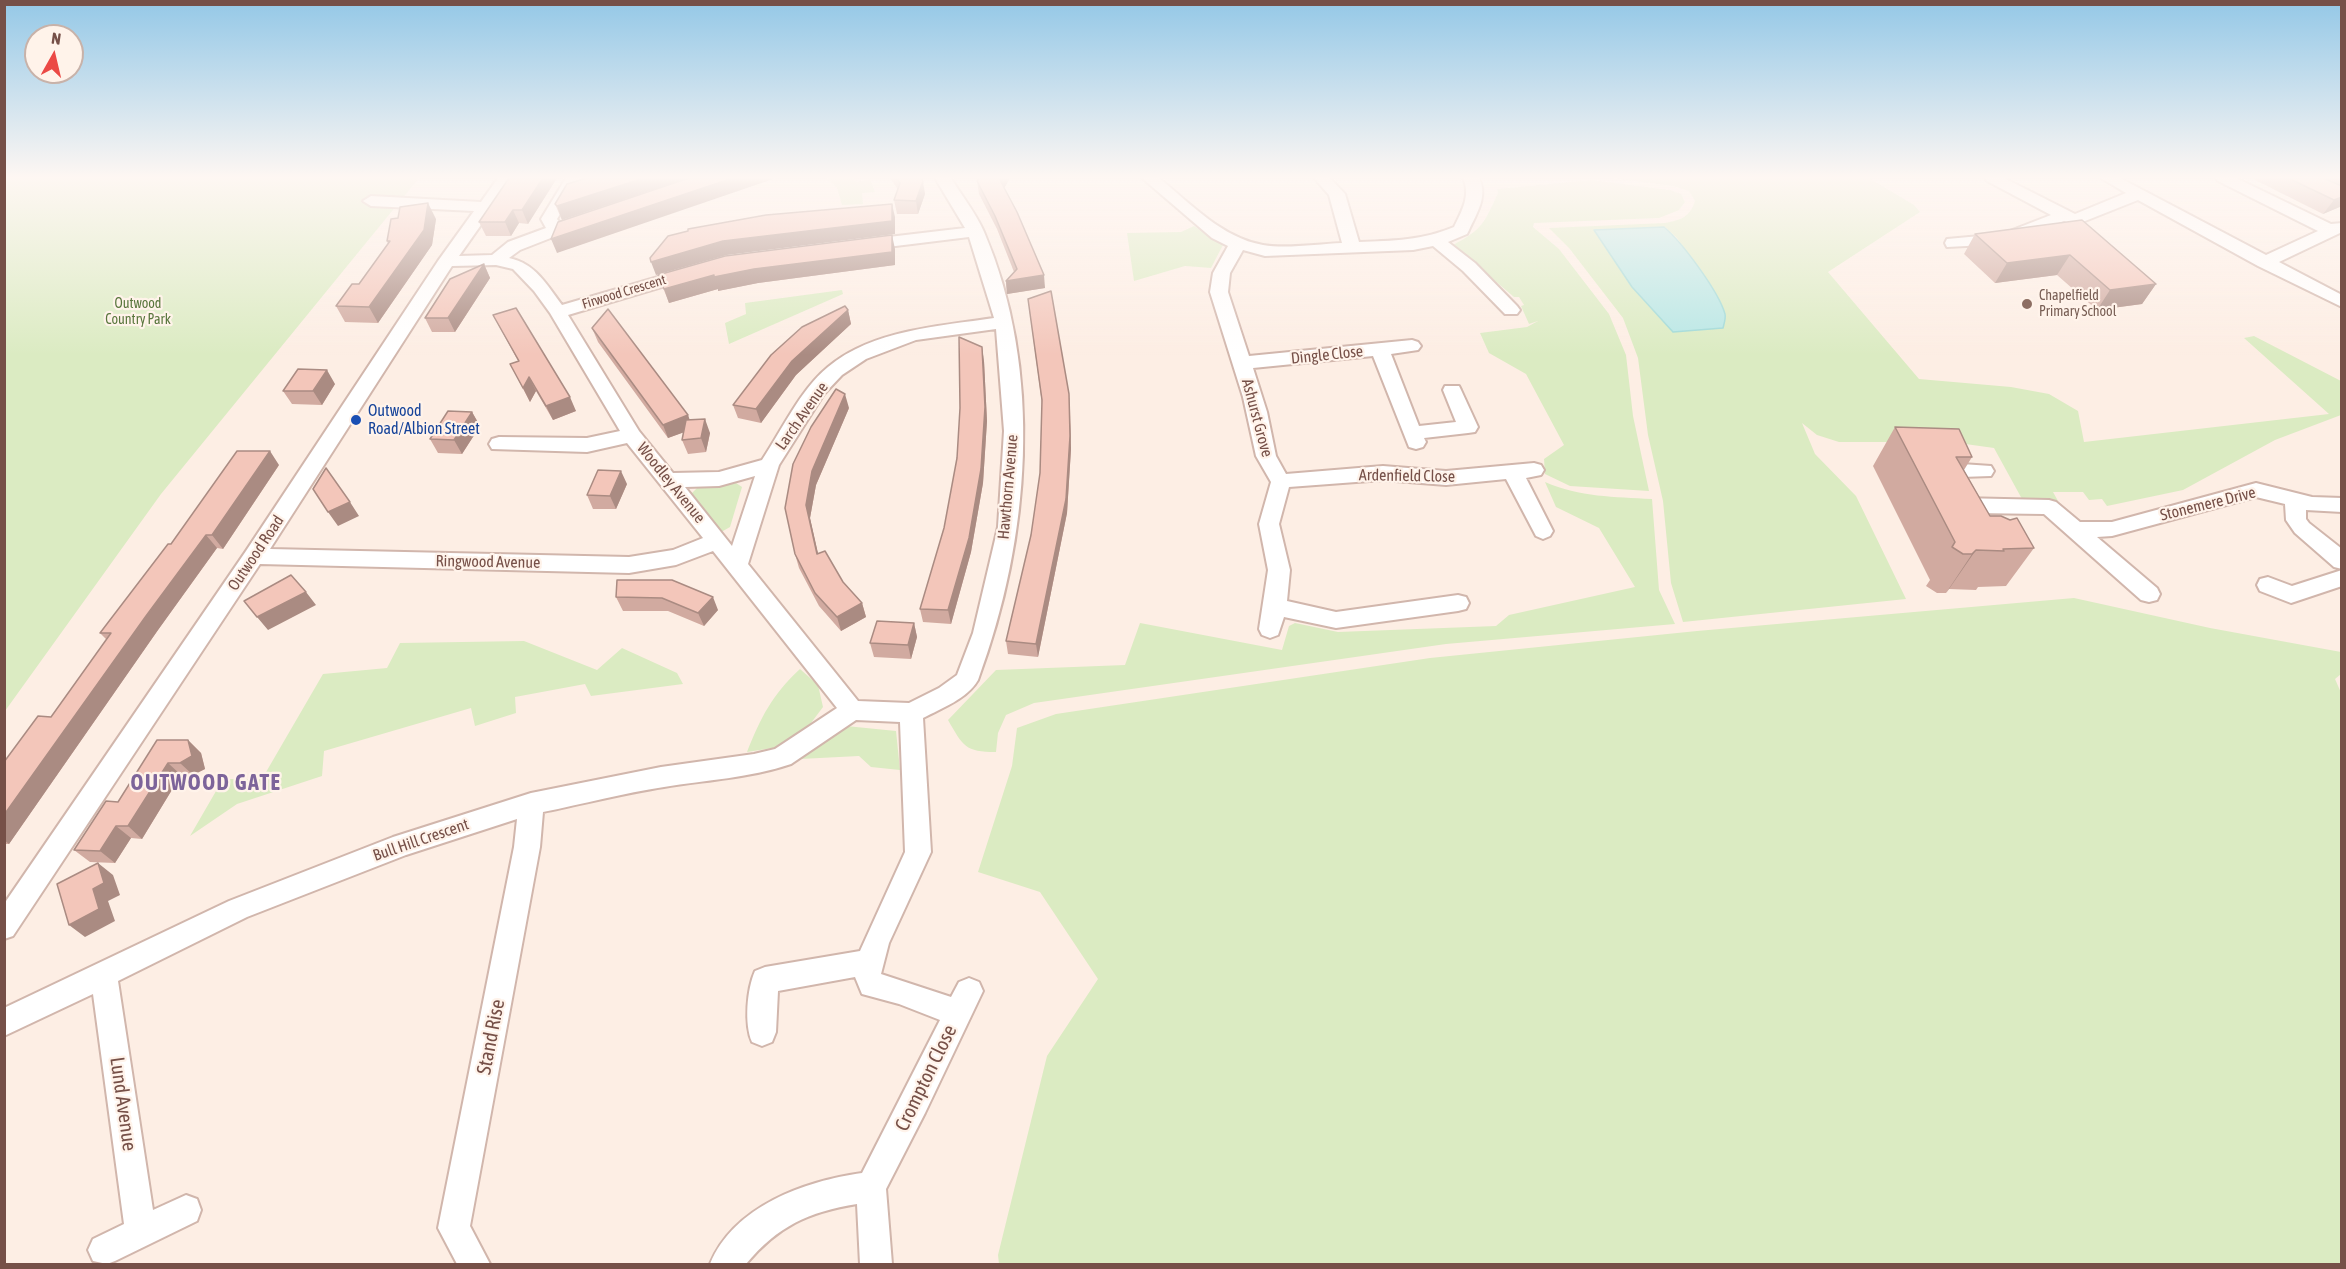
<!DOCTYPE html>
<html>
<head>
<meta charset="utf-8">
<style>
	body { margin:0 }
	#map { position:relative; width:2346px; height:1269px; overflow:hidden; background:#fdeee4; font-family:"Asap Condensed",sans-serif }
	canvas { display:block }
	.frame { position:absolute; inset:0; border:6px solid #765048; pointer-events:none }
	.north { position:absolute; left:24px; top:24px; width:60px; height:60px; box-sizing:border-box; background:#fff3ea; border:2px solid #c8b2a9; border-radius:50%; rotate:8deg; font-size:16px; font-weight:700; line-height:24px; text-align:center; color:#765048 }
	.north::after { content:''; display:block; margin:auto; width:21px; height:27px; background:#eb4945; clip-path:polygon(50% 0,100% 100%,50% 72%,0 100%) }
</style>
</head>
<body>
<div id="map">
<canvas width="2346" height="1269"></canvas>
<div class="frame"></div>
<div class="north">N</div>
</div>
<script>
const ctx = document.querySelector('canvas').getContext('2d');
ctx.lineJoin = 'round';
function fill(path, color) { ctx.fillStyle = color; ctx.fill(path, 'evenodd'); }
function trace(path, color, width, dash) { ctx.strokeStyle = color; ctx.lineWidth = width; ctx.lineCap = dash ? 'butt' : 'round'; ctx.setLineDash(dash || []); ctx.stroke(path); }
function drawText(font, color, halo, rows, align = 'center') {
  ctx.font = font + ' "Asap Condensed",sans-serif'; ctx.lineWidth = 4.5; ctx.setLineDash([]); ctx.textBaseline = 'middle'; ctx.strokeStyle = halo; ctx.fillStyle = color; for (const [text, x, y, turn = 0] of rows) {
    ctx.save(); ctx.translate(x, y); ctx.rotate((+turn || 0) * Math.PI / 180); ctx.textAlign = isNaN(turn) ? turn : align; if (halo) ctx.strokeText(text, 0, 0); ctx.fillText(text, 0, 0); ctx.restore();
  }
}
fill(new Path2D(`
	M4 178H419L161 494 5 711Z
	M827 178H853L856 182 870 179 875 192 862 193 863 204 842 205 837 188Z
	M1612 178H1869L1914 205 1920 212 1828 272 1919 379 2011 387 2049 394 2078 411 2084 442 2329 414 2244 338 2254 336 2341 381V415L2275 440 2183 490 2107 506 2102 499 2089 500 2083 492H2053L2058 501 2022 499 1994 448 1951 442H1839L1817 435 1802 423 1815 454 1856 496 1906 599 1683 622 1671 583 1663 501 1648 435 1638 358 1623 318 1569 248 1549 228 1665 223C1681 220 1690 217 1695 201L1689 191 1673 186ZM1665 227 1677 238 1693 262 1637 229Z
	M1591 180 1670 190 1681 194 1685 202 1679 210 1659 218 1534 223 1533 227 1559 249 1609 314 1626 355 1633 416 1649 491 1570 486 1545 474 1544 459 1564 445 1526 374 1489 353 1480 333 1527 327 1538 321 1529 324 1521 306 1524 305 1519 297H1514L1453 245C1483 229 1484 223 1498 193L1497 189Z
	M1194 226 1223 245 1211 268 1185 266 1134 281 1127 233 1181 232Z
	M842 290 843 294 729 344 725 323 746 314 745 303Z
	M1545 482C1580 497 1614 497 1652 499L1659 590 1675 624 1446 644 1034 703 1006 715 998 733 996 752C965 752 963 746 948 720L996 670 1125 665 1140 623 1282 650 1289 626 1295 623 1338 632 1496 626 1509 615 1635 587 1599 528 1556 507Z
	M736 483 742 487 730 527 723 531H719L690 495 697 488Z
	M2074 598 2210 628 2341 652V674L2335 679 2342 695 2341 1264H999L998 1255 1047 1056 1098 979 1040 892 978 872 1012 766 1017 728 1056 714 1430 658 1697 631Z
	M524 641 597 670 622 648 677 673 683 684 591 696 585 684 515 697 516 713 475 726 471 708 324 751 322 776 237 804 190 836 223 779H262L323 674 387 668 400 643Z
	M800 669 818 685 823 707 808 727 779 747 747 752C761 717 772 695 800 669Z
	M846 726 896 731 900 770 871 767 859 756 800 759Z`), '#dbebc2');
const water = new Path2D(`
	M1664 227C1682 242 1719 292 1725 314 1726 318 1724 324 1723 328L1673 332 1632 287 1594 230Z`);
fill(water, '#b7e7e5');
trace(water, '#9dd9d7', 1.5);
const minor = new Path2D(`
	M498 178H514L459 256 492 255 508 242 546 228 541 219 566 178H582L557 219 560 223 583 215 591 220 589 223 520 250 509 258C535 263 547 285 562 305L689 268 695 269 698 273 695 277 568 315 639 431 673 473 719 472 762 460C782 430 800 390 828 367 872 330 940 326 994 318L969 237 863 250 855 245 863 240 965 228 935 178H951C961 195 976 213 984 232 1044 372 1030 540 978 680 967 699 942 708 923 718L931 852 889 943 881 974 951 997 959 982 969 978 979 982 983 991 925 1113 886 1189 892 1264H860L857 1204C808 1212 778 1226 746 1264H710C734 1206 805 1181 862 1173L940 1020 899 1004 862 994 855 977 778 991 776 1032 772 1042 762 1046 752 1042C744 1024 747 989 755 971L765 967 860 951 905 852 900 722 856 720 791 764C750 778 706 780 664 787 624 793 583 804 543 812L540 847 470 1226 490 1264H457L438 1228 514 847 517 819 406 855 247 917 118 981 153 1210 186 1195 197 1199 201 1210 197 1221 115 1261 107 1264 93 1261 88 1250 93 1239 124 1224 93 994 4 1036V1008L229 901 393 837 531 793 661 767 754 754 775 749 837 708 713 551 676 565 629 573 260 564 13 936 4 939V904L246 551 438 261 474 211 371 206 363 201 371 196 481 202ZM496 265 513 269 534 291 550 313 620 431 587 438 499 437 492 439 489 444 492 449 587 452 627 443 703 538 673 550 629 557 270 549 452 266ZM996 329 1004 431 998 527 973 633 957 675 939 688 909 703 858 701 748 564 779 465 824 394 842 375 866 359 916 340ZM755 476 732 546 685 487 719 486Z
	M1142 178H1159C1190 203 1222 238 1263 245 1286 249 1319 244 1342 243L1329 195 1314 178H1330L1345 194 1359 242C1393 241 1423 240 1454 227 1462 211 1471 195 1463 178H1479C1488 196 1477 213 1469 230L1467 234 1448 242 1475 263 1517 306 1520 310 1517 314H1505L1463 271 1433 246 1413 250 1265 256 1243 250 1230 273 1228 292 1249 356 1412 340 1418 342 1421 346 1418 350 1391 354 1419 426 1456 422 1443 390 1445 386H1459L1461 390 1478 427 1475 432 1468 433 1424 438 1426 442 1423 447 1416 449 1409 447 1373 356 1253 368 1267 412 1276 456 1286 474 1383 466 1446 471 1534 463 1541 465 1544 470 1541 475 1526 478 1553 531 1550 536 1543 539 1536 536 1506 479 1446 485 1383 480 1289 487 1279 524 1290 570 1287 601 1336 612 1458 595 1466 597 1469 603 1466 609 1458 611 1336 628 1284 617 1278 635 1270 638 1262 635 1259 629 1268 570 1259 524 1271 482 1256 456 1243 397 1210 292 1213 273 1228 246 1212 238Z
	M1985 178H2004L2075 214 2126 193 2101 178H2120L2266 255 2318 231 2218 181 2216 178H2236L2331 224 2342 223V232L2279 262 2342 295V307L2258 266 2138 200 2080 223 2074 225 2064 221 2005 244 1947 247 1945 243 1947 239 2002 234 2051 215 1987 181Z
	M1947 463 1991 466 1994 471 1991 476 1961 477 1963 482 1960 487 1953 489 1946 487 1937 470 1940 465Z
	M2256 483 2312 497 2342 498V512L2306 510V519L2309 523 2342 549V569L2334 567 2295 533 2286 520 2285 504 2256 497 2112 536 2097 537 2157 588 2160 594 2157 600 2149 602 2141 600 2044 514 1972 513 1970 516 1963 518 1956 516 1950 505 1953 500 1960 498 2049 500 2056 502 2080 522H2112Z
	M2342 570V586L2291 603 2260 591 2257 585 2260 579 2268 577 2292 586Z`);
trace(minor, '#d1b6ac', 4);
fill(minor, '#fff');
fill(new Path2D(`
	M509 178H557L528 224 519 223 511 236H486L479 222Z
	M587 178 562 220 561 218 555 204Z
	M890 178H921L925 194 918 214H897L894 200 898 190Z
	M979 178H1010L1004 188 1045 288 1007 294 1006 281 1014 272 997 229 979 194 977 181Z
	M2251 178H2342V206L2323 214Z
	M398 218 436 219 432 245 378 323 345 322 336 306 359 284 388 244 387 241Z
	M2082 220 2156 284 2142 304 2097 310 2057 275 1995 283 1964 254 1975 234Z
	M895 249V265L758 283 718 291V289L669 303 658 275Z
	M484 264 490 278 455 332H432L425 318Z
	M1028 299 1070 408 1071 449 1067 513 1038 657 1008 654 1006 641 1031 535 1040 473 1042 404Z
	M848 310 851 324 796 375 761 423 738 418 733 405Z
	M493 315 576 411 553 420 536 391 530 402 510 364 518 361Z
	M592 328 688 415 689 420 710 433 706 452 688 454 682 440 684 432 668 438 598 342Z
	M984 361 987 421 983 483 971 552 951 624 923 622 920 609 944 528Z
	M335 384 322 405 292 404 283 391Z
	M849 408 816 485 810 518 818 553 843 582 862 603 866 617 841 631 819 606 799 568 795 554 793 464Z
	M472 412 480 426 462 454 438 453 430 439Z
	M1895 427 1972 457 1964 470 1990 516 2034 548 2006 586 1978 587 1976 590 1949 589 1946 593H1937L1926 586 1930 580 1873 466Z
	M279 465 223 549 217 548 158 630 9 844H4V762L51 717 107 640 100 633 171 544Z
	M627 484 616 509H593L587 495Z
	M617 580 718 610 704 626 668 611H623L616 597Z
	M914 623 917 637 911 659 874 657 870 643Z
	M188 740 201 753 205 769 193 775H181L142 839 131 838 115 863 90 862 74 850Z`), '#d1aaa0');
fill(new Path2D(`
	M543 178H557L528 224 522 210Z
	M644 178H689L562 220 557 206Z
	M733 178H776L557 253 551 239Z
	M1001 178H1010L1001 194 1000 180Z
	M923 181 925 194 918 214 916 201Z
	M2342 197V206L2323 214 2334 200Z
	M428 203 436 219 432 245 378 323 369 307Z
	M892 204 895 217V234L727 255 656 275 651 262 723 241Z
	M513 210 519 223 511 236 505 222Z
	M892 235 895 249V265L758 283 718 291V289L669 303 664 289 714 275Z
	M2070 255 2057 275 1995 283 2007 263Z
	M484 264 490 278 455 332 448 318Z
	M1044 275 1045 288 1007 294 1006 281Z
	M2156 284 2142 304 2097 310 2110 290Z
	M848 310 851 324 796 375 761 423 756 409 792 361Z
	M982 347 984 361 987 421 983 483 971 552 951 624 948 610Z
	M327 370 335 384 322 405 313 391Z
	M529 377 536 391 530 402 523 388Z
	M845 394 849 408 816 485 810 518 821 567 817 554 806 505 812 471Z
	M1069 394 1071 449 1067 513 1038 657 1036 644Z
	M570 397 576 411 553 420 546 406Z
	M472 412 480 426 462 454 454 440Z
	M688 415 693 429 668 438 663 425Z
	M705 419 710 433 706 452 701 438Z
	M270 451 279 465 223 549 212 535Z
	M621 471 627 484 616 509 610 496Z
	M350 502 359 516 338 526 328 512Z
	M206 535 217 548 158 630 9 844 4 840V815L146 616Z
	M1976 550 1949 589 1946 593 1972 554Z
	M306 592 316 605 268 630 257 617Z
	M713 597 718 610 704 626 698 613Z
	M862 603 866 617 841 631 837 617Z
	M914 623 917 637 911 659 908 645Z
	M188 740 201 753 205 769 193 775 180 763Z
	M168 763 181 775 142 839 128 826Z
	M116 826 131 838 115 863 100 851Z
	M98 863 113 875 120 895 108 901 115 921 85 937 69 925 93 889Z`), '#aa8b82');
const building = new Path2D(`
	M509 178H543L522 210H513L505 222H479Z
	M587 178H644L557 206 555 204 567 184Z
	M689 178H733L551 239 558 222Z
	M896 178H921L923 181 916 201 894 200 900 183Z
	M979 178H1001L1000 180 1017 212 1044 275 1006 281 1017 269 995 216 977 181Z
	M2288 178H2323L2342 186V197L2334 200Z
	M428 203 424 230 369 307 336 306 352 284H359L390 241H387L391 219 398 218 400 207Z
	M892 204V221L723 241 651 262 650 258 668 236 688 231V229L766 215Z
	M2082 220 2156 284 2110 290 2070 255 2007 263 1975 234Z
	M892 235V252L754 269 714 277V275L664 289 658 275 725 256Z
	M484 264 448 318H425L450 279Z
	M1051 291 1069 394 1070 436 1066 499 1036 644 1006 641 1031 535 1040 473 1042 400 1028 299Z
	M845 306 848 310 792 361 756 409 733 405 771 355 802 327Z
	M516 308 570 397 546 406 529 377 523 388 510 364 519 361 493 315Z
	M608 309 688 415 663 425 592 328Z
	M959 337 982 347 985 407 981 469 969 538 948 610 920 609 944 528 957 458 960 408Z
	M298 369 327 370 313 391H283Z
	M836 389 845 394 812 471 806 505 817 554 825 551 843 582 862 603 837 617 815 593 795 554 785 508 793 464 811 427Z
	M448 411 472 412 454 440 430 439Z
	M705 419 701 438 682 440 686 420Z
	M1895 427 1959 429 1972 457H1956L1990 516H2001L2010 520 2017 518 2034 548 2003 549 2004 551 1976 550 1972 554H1963L1952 547 1955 542Z
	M237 451H270L212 535H206L146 616 4 815V762L38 716 51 717 111 633H100L168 544H171Z
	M326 468 350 502 328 512 313 489Z
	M598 470 621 471 610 496 587 495Z
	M291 575 306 592 257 617 244 601Z
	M617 580H672L713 597 698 613 662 598 616 597Z
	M877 621 914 623 908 645 870 643Z
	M157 740H188L192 756 180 763H168L128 826H116L100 851 74 850 106 801 118 802Z
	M98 863 104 883 93 889 99 909 69 925 57 884Z`);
fill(building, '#f3c6ba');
trace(building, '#aa8b82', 1.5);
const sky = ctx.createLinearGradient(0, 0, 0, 355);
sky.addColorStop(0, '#94c8e7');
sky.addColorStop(0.5, '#fef7f3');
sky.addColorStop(1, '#fef7f300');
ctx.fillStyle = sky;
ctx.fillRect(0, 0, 2346, 355);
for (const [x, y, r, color] of [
	[2027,304,6,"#8d6e63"],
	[356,420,6,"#1a4fb4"]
]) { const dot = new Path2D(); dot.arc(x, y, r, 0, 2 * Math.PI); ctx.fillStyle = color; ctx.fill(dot); trace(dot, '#fff3ea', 2); }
drawText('14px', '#765048', '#fff3ea', [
	["Firwood Crescent",624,292,-17]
]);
drawText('14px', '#785e54', '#fff3ea', [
	["Chapelfield",2039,296],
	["Primary School",2039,312]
], 'left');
drawText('14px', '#59763d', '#fff3ea', [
	["Outwood",138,304],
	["Country Park",138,320]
]);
drawText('16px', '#765048', '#fff3ea', [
	["Dingle Close",1327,355,-6],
	["Larch Avenue",802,416,-55],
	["Ashurst Grove",1257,418,75],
	["Ardenfield Close",1407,476,1],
	["Woodley Avenue",671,483,51],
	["Hawthorn Avenue",1008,487,-85],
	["Stonemere Drive",2208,504,-14],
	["Outwood Road",256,553,-56],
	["Ringwood Avenue",488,562,1],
	["Bull Hill Crescent",421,840,-19]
]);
drawText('16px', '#164399', '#fff3ea', [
	["Outwood",368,411],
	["Road/Albion Street",368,429]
], 'left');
drawText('20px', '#765048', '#fff3ea', [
	["Stand Rise",491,1037,-79],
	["Crompton Close",926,1078,-64],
	["Lund Avenue",123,1104,82]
]);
ctx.letterSpacing = '1.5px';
drawText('bold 22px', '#7d649a', '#fff3ea', [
	["OUTWOOD GATE",206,783]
]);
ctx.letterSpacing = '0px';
</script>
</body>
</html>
